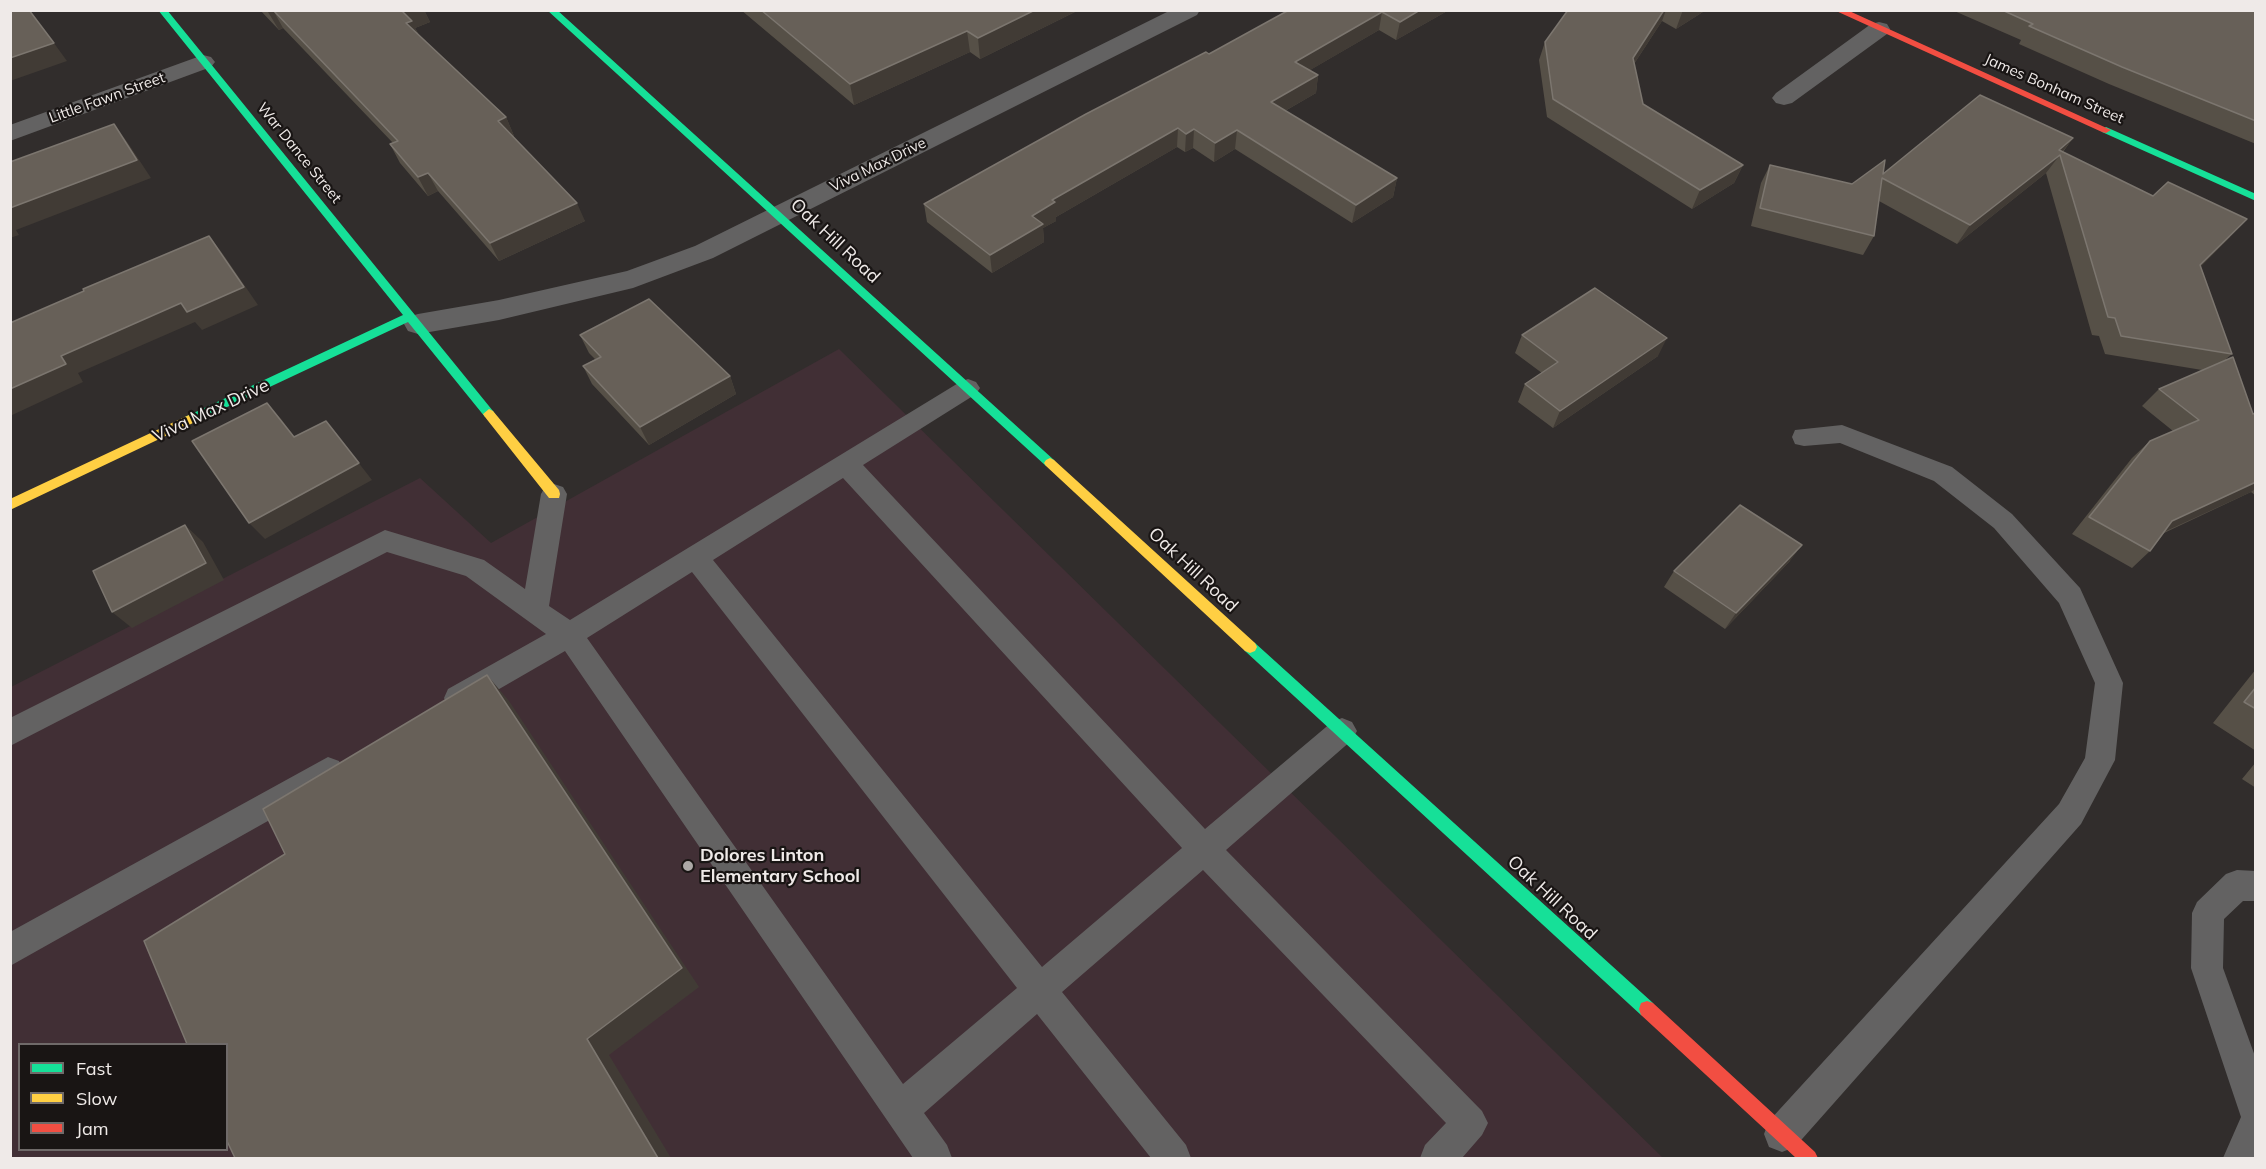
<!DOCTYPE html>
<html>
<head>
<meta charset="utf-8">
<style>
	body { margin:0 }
	#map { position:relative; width:2266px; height:1169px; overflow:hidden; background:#312d2c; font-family:Mulish,sans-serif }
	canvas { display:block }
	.frame { position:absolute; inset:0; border:12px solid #efeae8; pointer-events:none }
	.legend { position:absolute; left:18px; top:1043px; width:210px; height:108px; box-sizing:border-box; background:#191514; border:2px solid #6f6a69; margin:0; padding:8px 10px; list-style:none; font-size:18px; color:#efeae8 }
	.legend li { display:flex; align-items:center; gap:12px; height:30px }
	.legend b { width:30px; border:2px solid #6f6a69 }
</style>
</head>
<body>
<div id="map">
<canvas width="2266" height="1169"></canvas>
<div class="frame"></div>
<ul class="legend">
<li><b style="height:8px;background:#16e098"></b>Fast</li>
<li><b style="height:8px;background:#ffcf43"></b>Slow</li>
<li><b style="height:8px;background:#f24e42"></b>Jam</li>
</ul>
</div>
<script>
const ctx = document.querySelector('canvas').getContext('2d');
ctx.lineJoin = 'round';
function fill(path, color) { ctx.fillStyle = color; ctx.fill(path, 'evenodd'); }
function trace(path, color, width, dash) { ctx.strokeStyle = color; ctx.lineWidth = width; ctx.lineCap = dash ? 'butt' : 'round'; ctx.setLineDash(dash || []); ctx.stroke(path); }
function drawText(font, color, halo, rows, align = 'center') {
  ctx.font = font + ' Mulish,sans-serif'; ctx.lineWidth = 4.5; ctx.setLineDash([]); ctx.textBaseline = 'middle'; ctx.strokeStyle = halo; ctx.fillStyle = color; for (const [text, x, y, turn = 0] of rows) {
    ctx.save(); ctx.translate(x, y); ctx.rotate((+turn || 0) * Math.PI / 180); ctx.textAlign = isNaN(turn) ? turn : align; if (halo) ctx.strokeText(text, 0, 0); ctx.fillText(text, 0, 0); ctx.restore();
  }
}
fill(new Path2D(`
	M839 349 1663 1158H11V687L420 478 491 543ZM20 1044H226V1150H20Z`), '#412f35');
fill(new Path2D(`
	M968 379 976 382 980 388 976 394 863 465 1205 829 1332 722 1342 718 1352 722 1357 731 1352 740 1226 850 1482 1111 1488 1123 1482 1135 1462 1158H1420L1425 1145 1446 1123 1203 870 1062 992 1186 1145 1191 1158H1151L1037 1014 924 1113 947 1145 952 1158H913L565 651 468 707 458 711 448 707 444 698 448 689 546 634 466 576 387 552 10 746V718L385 530 484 560 525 589 541 494 545 487 554 484 563 487 567 494 549 606 570 620 960 382ZM843 478 1182 848 1042 967 713 560ZM692 572 1017 988 903 1084 587 638Z
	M1842 425 1952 467 2012 514 2080 588 2123 683 2115 760 2081 824 1795 1147 1782 1152 1769 1147 1764 1134 1769 1121 2059 804 2085 758 2095 683 2059 603 1994 528 1934 481 1840 443 1804 446 1795 444 1792 437 1795 430Z
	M328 757 339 761 343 771 339 781 10 966V932Z
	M2237 870 2256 871V901H2243L2224 919 2223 968 2256 1059V1158H2223L2241 1117 2191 968 2192 913 2197 902 2226 874Z`), '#636262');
fill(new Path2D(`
	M1171 10H1200L1197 15 713 258 633 288 499 320 418 334 408 331 404 324 408 317 418 314 499 300 627 271 695 246Z
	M1879 22 1887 24 1890 29 1887 34 1792 103 1784 105 1776 103 1772 98 1776 93 1871 24Z
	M203 55 211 57 215 62 211 67 10 141V125Z`), '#636262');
fill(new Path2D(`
	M158 10H167L493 411 495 414 493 417H485L408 322 193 423H185L183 420 185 417 403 315Z
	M547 10H557L1054 460 1056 463 1054 466H1046Z
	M2106 127 2256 194V201L2102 132 2101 130Z
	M1250 641 1255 643 1653 1003 1655 1009 1653 1015 1647 1017 1641 1015 1245 651 1243 647 1245 643Z`), '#16e098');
fill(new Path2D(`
	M489 409 493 411 559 490 560 494 559 498H549L485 417 483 414Z
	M189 415 195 420 193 423 10 510V499Z
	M1050 458 1054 460 1255 643 1257 647 1255 651 1250 653 1245 651 1046 466 1044 463 1046 460Z`), '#ffcf43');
fill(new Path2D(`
	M1834 10H1847L2111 130 2106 133 2102 132Z
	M1647 1001 1653 1003 1815 1152 1818 1158H1796L1641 1015 1639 1009 1641 1003Z`), '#f24e42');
fill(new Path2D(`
	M260 10H424L430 22 415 28 419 35 506 117 514 136H513L585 221 499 261 438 191 428 196 400 163 390 144 393 143 283 28 279 30Z
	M741 10H1079L980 59 970 52 854 105Z
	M1289 10H1449L1396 40 1379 30 1310 70 1318 75 1316 93 1285 111 1397 178 1393 197 1352 223 1235 149 1214 162 1193 148 1185 152 1177 147 1056 217V221L1043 228 1044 242 992 273 927 222 924 204 1209 54Z
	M1568 10H1706L1676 29 1662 21 1634 64 1643 104 1743 165 1734 183 1692 209 1547 117 1539 60 1545 42Z
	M1952 10H2256V144L2109 84 2019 44 2021 40Z
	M2073 138 2063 152 2230 237 2200 267 2232 354 2226 359 2253 414 2256 413V496L2251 492 2164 533 2150 551 2132 568 2072 534 2132 458 2150 441 2173 431 2142 406 2159 389 2202 370 2105 354 2099 336 2092 335 2046 173 1957 244 1879 201 1874 236 1863 255 1751 226 1761 183 1770 165 1852 184 1883 174Z
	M580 335 730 376 736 394 649 445 592 384 583 366 595 359 589 353Z
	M1522 335 1658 356 1553 428 1518 402 1525 384 1542 373 1515 353Z
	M1790 561 1725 629 1664 587 1674 571Z
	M2256 669V751L2213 723Z
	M2256 762V788L2242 779Z`), '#565047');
fill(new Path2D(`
	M30 10 67 61 10 81V58Z
	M271 10H273L283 28 279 30 268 12Z
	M404 10H424L430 22 415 28 421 40 406 23 402 11Z
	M1035 10H1079L980 59 978 38Z
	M1420 10H1449L1396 40 1400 22Z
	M1664 10H1666L1662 21 1626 76 1633 58Z
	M1683 10H1706L1676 29Z
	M1382 12 1379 30 1293 80 1295 62Z
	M967 31 970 52 854 105 850 84Z
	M1318 75 1316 93 1269 120 1271 102Z
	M506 117 514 136 506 139 498 121Z
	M114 124 128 143 151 178 16 230 19 235 10 238V208Z
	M1178 128 1177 147 1056 217V221L1043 228 1044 242 992 273 990 255 1032 216 1052 200Z
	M1194 129 1193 148 1185 152 1186 134Z
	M1237 130 1235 149 1214 162 1215 143Z
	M2073 138 2046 173 1957 244 1970 225 2059 150Z
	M1743 165 1734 183 1692 209 1700 190Z
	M428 173 438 191 428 196 418 177Z
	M1397 178 1393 197 1352 223 1356 205Z
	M577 203 585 221 499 261 490 243Z
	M2247 219 2230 237 2184 284 2200 265Z
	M209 236 223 254 258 305 202 330 195 322 78 373 83 382 10 416V389L61 356Z
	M1667 338 1658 356 1553 428 1560 411Z
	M730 376 736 394 649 445 640 427Z
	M267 403 282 420 308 455 294 437Z
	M326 421 372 480 265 539 249 523Z
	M2256 482V488L2251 492 2153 537 2172 521Z
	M185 525 203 542 224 580 132 628 112 612Z
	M1802 545 1790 561 1725 629 1736 613Z
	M487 675 509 701 699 987 609 1055 671 1158H658L587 1039Z`), '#413b35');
const building = new Path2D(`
	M10 10H29L54 43 10 58Z
	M273 10H404L402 11 412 21 406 23 506 117 498 121 577 203 490 243 428 173 418 177 390 144 398 141Z
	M761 10H1035L978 38 967 31 850 84Z
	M1289 10H1420L1400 22 1382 12 1295 62 1318 75 1271 102 1397 178 1356 205 1237 130 1215 143 1194 129 1186 134 1178 128 1052 200 1055 202 1032 216 1043 224 990 255 924 204 1086 114 1206 52 1209 54Z
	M1568 10H1664L1633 58 1643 104 1743 165 1700 190 1553 99 1545 42Z
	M2002 10H2256V121L2122 67 2029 26 2033 24Z
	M1980 95 2073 138 2059 150 2153 196 2168 182 2247 219 2200 265 2232 354 2121 336 2115 318 2108 317 2060 155 1970 225 1882 178 1874 236 1760 208 1770 165 1852 184 1885 160 1883 174Z
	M114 124 137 160 10 208V162Z
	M209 236 244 287 187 312 181 303 61 356 66 364 10 389V323L84 291 83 289Z
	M1595 288 1667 338 1560 411 1525 384 1558 362 1522 335Z
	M649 299 730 376 640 427 583 366 601 357 580 335Z
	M2233 357 2253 414 2256 413V482L2172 521 2150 551 2089 517 2150 441 2199 420 2159 389Z
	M267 403 294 437 326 421 359 463 249 523 192 441Z
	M1740 505 1802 545 1736 613 1674 571Z
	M185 525 206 563 112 612 93 571Z
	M487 675 682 968 587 1039 658 1158H235L226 1139V1044H187L144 941 285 854 263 809Z
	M2256 687V709L2244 702Z`);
fill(building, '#676058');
trace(building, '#7c766f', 1.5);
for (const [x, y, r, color] of [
	[688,866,6,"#aca8a6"]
]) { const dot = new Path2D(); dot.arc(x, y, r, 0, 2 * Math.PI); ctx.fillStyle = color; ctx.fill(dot); trace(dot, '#191514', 2); }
drawText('15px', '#efeae8', '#191514', [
	["James Bonham Street",2054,89,24],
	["Little Fawn Street",107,98,-20],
	["War Dance Street",299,153,51],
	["Viva Max Drive",878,165,-26]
]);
drawText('18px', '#efeae8', '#191514', [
	["Oak Hill Road",835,241,43],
	["Viva Max Drive",211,411,-25],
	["Oak Hill Road",1193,570,43],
	["Oak Hill Road",1552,898,43]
]);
drawText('bold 18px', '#efeae8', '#191514', [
	["Dolores Linton",700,856],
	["Elementary School",700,877]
], 'left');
</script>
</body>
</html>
